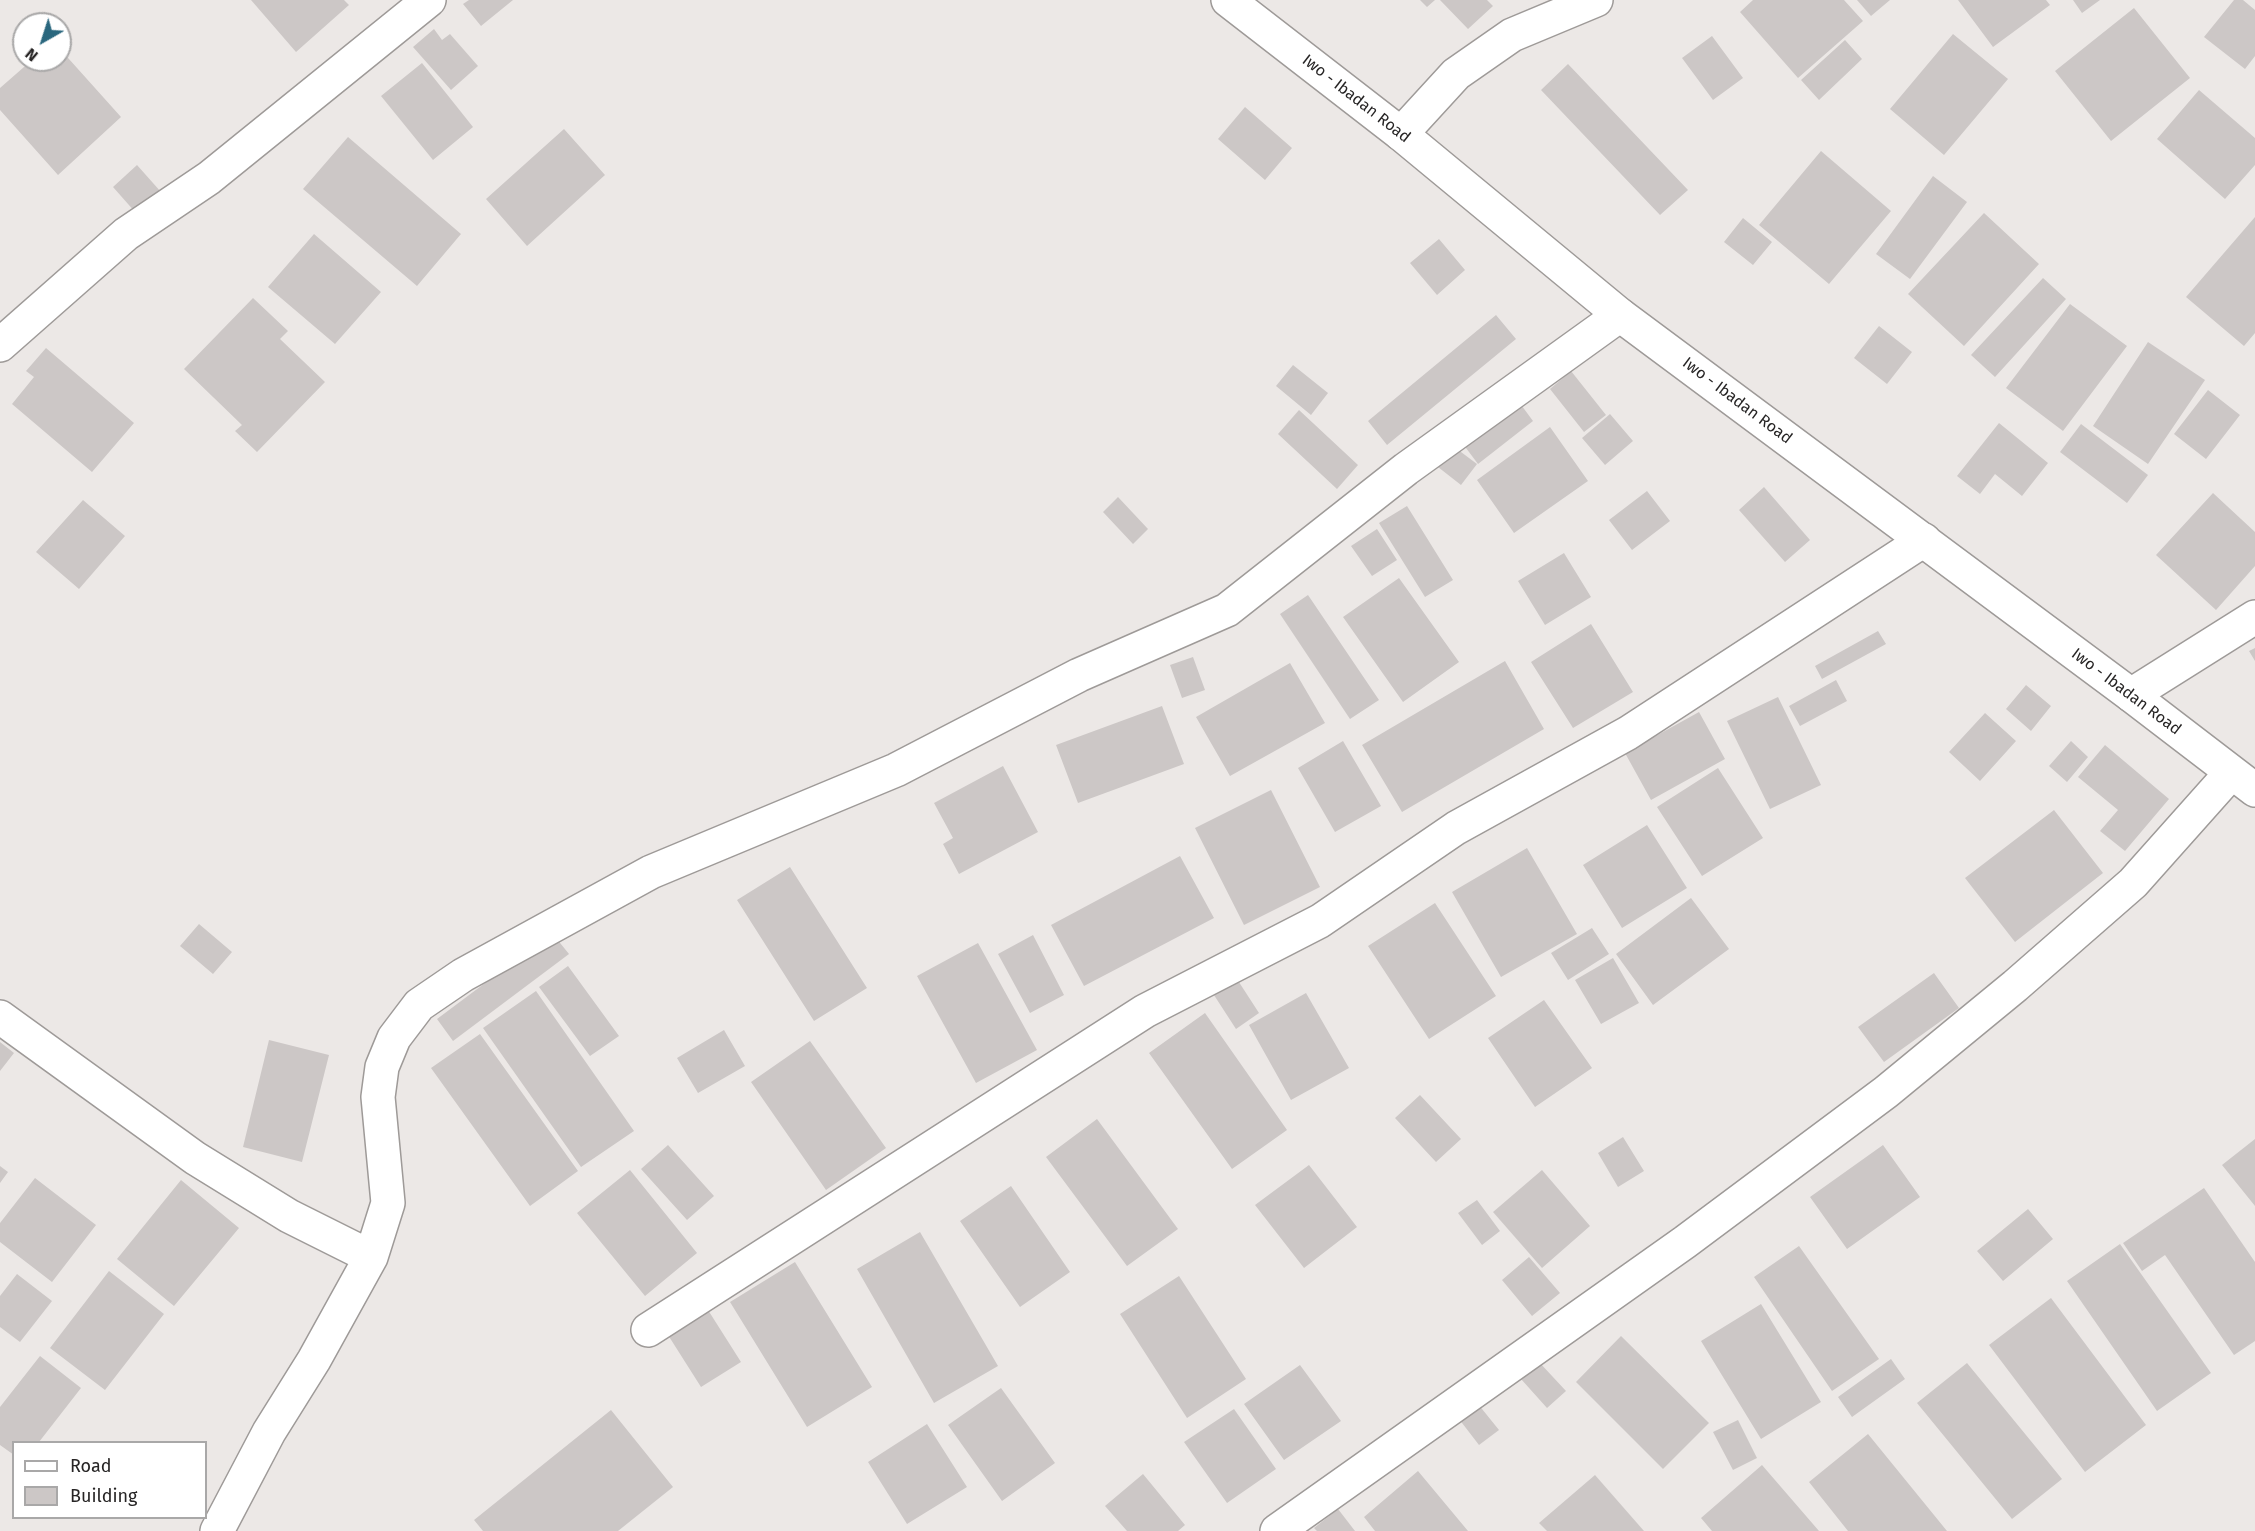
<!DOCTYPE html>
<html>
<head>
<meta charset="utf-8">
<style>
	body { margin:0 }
	#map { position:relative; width:2255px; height:1531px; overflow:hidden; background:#ece8e6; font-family:"Fira Sans",sans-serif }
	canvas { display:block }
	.legend { position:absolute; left:12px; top:1441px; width:195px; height:78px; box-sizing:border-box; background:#fff; border:2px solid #a9a8a8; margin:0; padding:8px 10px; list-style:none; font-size:18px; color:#272525 }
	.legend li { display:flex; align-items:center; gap:12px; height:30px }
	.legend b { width:30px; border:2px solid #a9a8a8 }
	.north { position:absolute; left:12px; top:12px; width:60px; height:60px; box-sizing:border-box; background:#fff; border:2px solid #a9a8a8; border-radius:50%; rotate:219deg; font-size:16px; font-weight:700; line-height:24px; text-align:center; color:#272525 }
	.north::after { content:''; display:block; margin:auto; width:21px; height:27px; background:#2a677e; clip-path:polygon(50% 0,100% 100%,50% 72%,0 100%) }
</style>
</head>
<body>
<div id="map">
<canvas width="2255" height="1531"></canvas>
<ul class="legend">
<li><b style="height:8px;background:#fff"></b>Road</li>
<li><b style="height:16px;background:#ccc7c6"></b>Building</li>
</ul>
<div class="north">N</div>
</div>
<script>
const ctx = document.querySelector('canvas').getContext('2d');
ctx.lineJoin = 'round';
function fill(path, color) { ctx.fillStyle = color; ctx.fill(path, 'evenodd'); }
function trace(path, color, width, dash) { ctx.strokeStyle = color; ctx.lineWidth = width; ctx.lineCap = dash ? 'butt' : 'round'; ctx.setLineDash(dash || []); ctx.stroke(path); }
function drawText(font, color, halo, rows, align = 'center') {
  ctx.font = font + ' "Fira Sans",sans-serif'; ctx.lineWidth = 6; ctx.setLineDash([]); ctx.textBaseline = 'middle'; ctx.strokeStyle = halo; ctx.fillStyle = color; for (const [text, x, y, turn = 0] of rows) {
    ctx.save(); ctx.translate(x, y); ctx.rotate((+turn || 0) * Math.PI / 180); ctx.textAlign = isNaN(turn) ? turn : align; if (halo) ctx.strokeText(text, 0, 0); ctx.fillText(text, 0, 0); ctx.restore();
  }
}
fill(new Path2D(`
	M251 0H344L349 5 296 52Z
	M469 0H513L481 26 463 4Z
	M1420 0H1435L1427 7Z
	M1440 0H1487L1493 6 1468 29Z
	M1753 0H1844L1863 21 1798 78 1740 12Z
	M1857 0H1890L1871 16Z
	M1958 0H2046L2050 5 1993 47Z
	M2073 0H2100L2082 13Z
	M2234 0H2243L2255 10V56L2245 69 2204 37Z
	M2134 8 2190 78 2111 141 2055 71Z
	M434 29 442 40 450 34 478 66 451 90 413 47Z
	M1953 34 2008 79 1944 155 1890 109Z
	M1712 36 1743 78 1713 100 1682 58Z
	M1845 40 1862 59 1819 100 1801 80Z
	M60 49 121 117 58 175 0 110V88L32 60H60Z
	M422 63 473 127 433 160 381 96Z
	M1568 64 1688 190 1660 215 1541 90Z
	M2199 90 2255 138V165L2225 199 2157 139Z
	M1245 107 1292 148 1265 180 1218 139Z
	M564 129 605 175 527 246 486 199Z
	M348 137 461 234 417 286 303 189Z
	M1821 151 1891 211 1829 284 1759 225Z
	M137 165 161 192 136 213 113 187Z
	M1933 176 1967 202 1910 279 1876 254Z
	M1984 213 2039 264 1964 346 1908 294Z
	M2255 217V333L2244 346 2186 297Z
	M1743 218 1772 242 1753 265 1724 242Z
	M314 234 381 292 335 344 268 287Z
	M1439 239 1465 270 1437 295 1410 263Z
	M2043 278 2066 299 1995 377 1971 355Z
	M253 298 288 331 280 339 325 382 257 452 235 431 242 425 184 369Z
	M2070 304 2127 346 2063 431 2006 388Z
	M1496 315 1516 339 1387 445 1368 421Z
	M1879 326 1912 352 1887 384 1854 358Z
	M2148 342 2205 380 2148 464 2093 426Z
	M46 348 134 423 92 472 12 404 34 377 26 371Z
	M1293 365 1328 393 1311 415 1276 386Z
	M1571 371 1606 415 1584 432 1550 389Z
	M2208 390 2240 415 2206 459 2174 434Z
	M1516 398 1533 421 1478 464 1460 440Z
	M1299 410 1358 465 1337 489 1278 434Z
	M1610 414 1633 441 1605 465 1582 438Z
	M1999 423 2048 463 2022 496 1995 474 1980 494 1957 476Z
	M2081 424 2148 475 2127 503 2060 452Z
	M1550 427 1588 481 1514 533 1477 480Z
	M1453 446 1477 464 1461 485 1438 467Z
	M1764 487 1810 540 1785 562 1739 510Z
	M1647 491 1670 521 1632 550 1609 520Z
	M2213 493 2255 532V566L2216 610 2156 555Z
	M1118 497 1148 529 1133 544 1103 512Z
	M83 500 125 536 79 589 36 552Z
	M1407 506 1453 580 1425 597 1379 523Z
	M1377 529 1397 560 1372 576 1351 546Z
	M1564 553 1591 597 1545 625 1518 581Z
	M1399 578 1459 662 1403 702 1343 617Z
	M1308 595 1379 700 1350 719 1280 614Z
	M1591 624 1633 692 1573 728 1531 662Z
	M1878 631 1886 644 1822 679 1815 666Z
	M2255 648V661L2249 651Z
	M1193 657 1205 690 1182 698 1170 665Z
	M1505 661 1544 729 1402 812 1362 745Z
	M1290 663 1325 723 1230 776 1196 717Z
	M1836 680 1847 701 1800 726 1789 706Z
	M2026 685 2051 706 2031 731 2006 709Z
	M1778 697 1821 785 1770 809 1727 721Z
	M1162 706 1184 764 1078 803 1056 745Z
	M1699 712 1725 759 1651 800 1625 753Z
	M1985 713 2016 741 1980 781 1949 752Z
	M1343 741 1381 806 1335 832 1298 768Z
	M2071 741 2088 757 2067 782 2049 766Z
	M2105 745 2169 799 2125 851 2100 831 2118 810 2078 777Z
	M1003 766 1038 832 959 874 943 844 953 838 934 803Z
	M1718 768 1763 838 1702 876 1657 807Z
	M1271 790 1320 887 1244 925 1195 828Z
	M2054 810 2103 873 2015 942 1965 878Z
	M1647 825 1687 888 1622 928 1583 865Z
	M1527 848 1577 934 1501 977 1452 892Z
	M1180 856 1214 918 1084 986 1051 925Z
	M790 867 867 988 814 1021 737 900Z
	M1691 898 1729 949 1653 1005 1616 954Z
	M1435 903 1496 996 1429 1039 1368 946Z
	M199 924 232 952 213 974 180 946Z
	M1592 928 1609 954 1568 980 1551 953Z
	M552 933 569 954 453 1041 437 1019Z
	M1033 935 1064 995 1030 1013 998 954Z
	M978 943 1037 1050 976 1083 917 976Z
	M1613 958 1639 1003 1601 1024 1575 980Z
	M568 966 619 1036 590 1056 539 987Z
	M1934 973 1959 1008 1884 1062 1858 1027Z
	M1235 976 1259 1013 1236 1029 1212 992Z
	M536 991 634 1131 581 1167 483 1028Z
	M1306 993 1349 1068 1291 1100 1249 1025Z
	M1544 1000 1592 1068 1535 1107 1488 1038Z
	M1205 1013 1287 1130 1232 1169 1149 1053Z
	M724 1030 745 1066 698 1093 677 1058Z
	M480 1034 578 1171 530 1206 431 1068Z
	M269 1040 329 1055 302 1162 243 1147Z
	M810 1041 886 1148 826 1190 751 1082Z
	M0 1042 14 1053 0 1071Z
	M1420 1095 1461 1139 1436 1162 1395 1118Z
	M1097 1119 1178 1229 1127 1266 1046 1157Z
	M1623 1137 1644 1171 1618 1187 1598 1153Z
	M2255 1139V1206L2222 1165Z
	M668 1145 714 1196 687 1220 641 1169Z
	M1883 1145 1920 1197 1847 1249 1810 1197Z
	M1309 1165 1357 1227 1304 1268 1255 1205Z
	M0 1166 8 1172 0 1183Z
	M630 1170 697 1253 645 1296 577 1213Z
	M1542 1170 1590 1226 1542 1268 1493 1212Z
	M35 1178 96 1225 52 1282 0 1242V1223Z
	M181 1180 239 1228 174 1306 117 1259Z
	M1011 1186 1070 1272 1020 1307 960 1221Z
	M2204 1188 2255 1262V1341L2234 1355 2165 1255 2142 1271 2123 1243Z
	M1477 1200 1500 1231 1482 1245 1458 1213Z
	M2028 1209 2053 1239 2003 1281 1977 1251Z
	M920 1232 998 1366 934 1403 857 1269Z
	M2120 1244 2211 1373 2157 1411 2067 1281Z
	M1799 1246 1879 1359 1832 1391 1754 1277Z
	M1529 1257 1560 1293 1532 1316 1502 1280Z
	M795 1262 872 1387 807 1427 730 1302Z
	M109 1271 164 1314 105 1390 50 1348Z
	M17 1274 52 1301 20 1342 0 1327V1296Z
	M1179 1276 1246 1379 1187 1418 1120 1314Z
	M2051 1298 2146 1425 2085 1472 1989 1345Z
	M1761 1304 1821 1402 1761 1439 1701 1341Z
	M708 1310 741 1362 701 1387 668 1335Z
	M1621 1336 1709 1423 1663 1469 1576 1382Z
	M40 1356 81 1388 39 1442H14V1455L0 1445V1407Z
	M1891 1359 1905 1379 1852 1417 1838 1397Z
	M1539 1362 1566 1391 1547 1408 1521 1379Z
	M1967 1363 2062 1479 2012 1519 1917 1403Z
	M1300 1365 1341 1421 1284 1460 1244 1404Z
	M1001 1388 1055 1463 1002 1501 948 1425Z
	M1478 1404 1499 1430 1479 1445 1459 1419Z
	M1234 1409 1276 1469 1227 1503 1184 1442Z
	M611 1410 673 1487 618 1531H483L474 1520Z
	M1738 1420 1757 1458 1733 1470 1713 1432Z
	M927 1424 967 1487 907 1524 868 1462Z
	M1868 1434 1947 1531H1848L1809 1482Z
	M1762 1465 1819 1531H1712L1701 1518Z
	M1418 1471 1468 1531H1375L1364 1517Z
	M1143 1474 1185 1525 1178 1531H1127L1105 1506Z
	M1595 1475 1644 1531H1547L1539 1523Z
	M1338 1509 1355 1531H1317L1314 1528Z`), '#ccc7c6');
const street = new Path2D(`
	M1401 134 1456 74 1512 35 1596 0
	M0 345 126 234 209 178 429 0
	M2131 695 2255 617
	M0 1017 195 1158 289 1216 371 1257
	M648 1330 1145 1011 1320 921 1456 828 1628 733 1924 540
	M217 1531 269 1432 314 1360 371 1257 388 1203 378 1097 382 1067 394 1038 419 1005 463 975 651 872 896 770 1079 675 1227 610 1406 469 1620 315
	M1277 1531 1685 1242 1886 1092 2015 986 2133 883 2231 773`);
const primary = new Path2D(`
	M1228 0 1401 134 1620 315 2131 695 2255 790`);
trace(street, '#9e9a98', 36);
trace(primary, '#9e9a98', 36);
trace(street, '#fff', 33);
trace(primary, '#fff', 33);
drawText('16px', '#272525', '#fff', [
	["Iwo - Ibadan Road",1356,99,38],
	["Iwo - Ibadan Road",1737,401,37],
	["Iwo - Ibadan Road",2126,692,37]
]);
</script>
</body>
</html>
